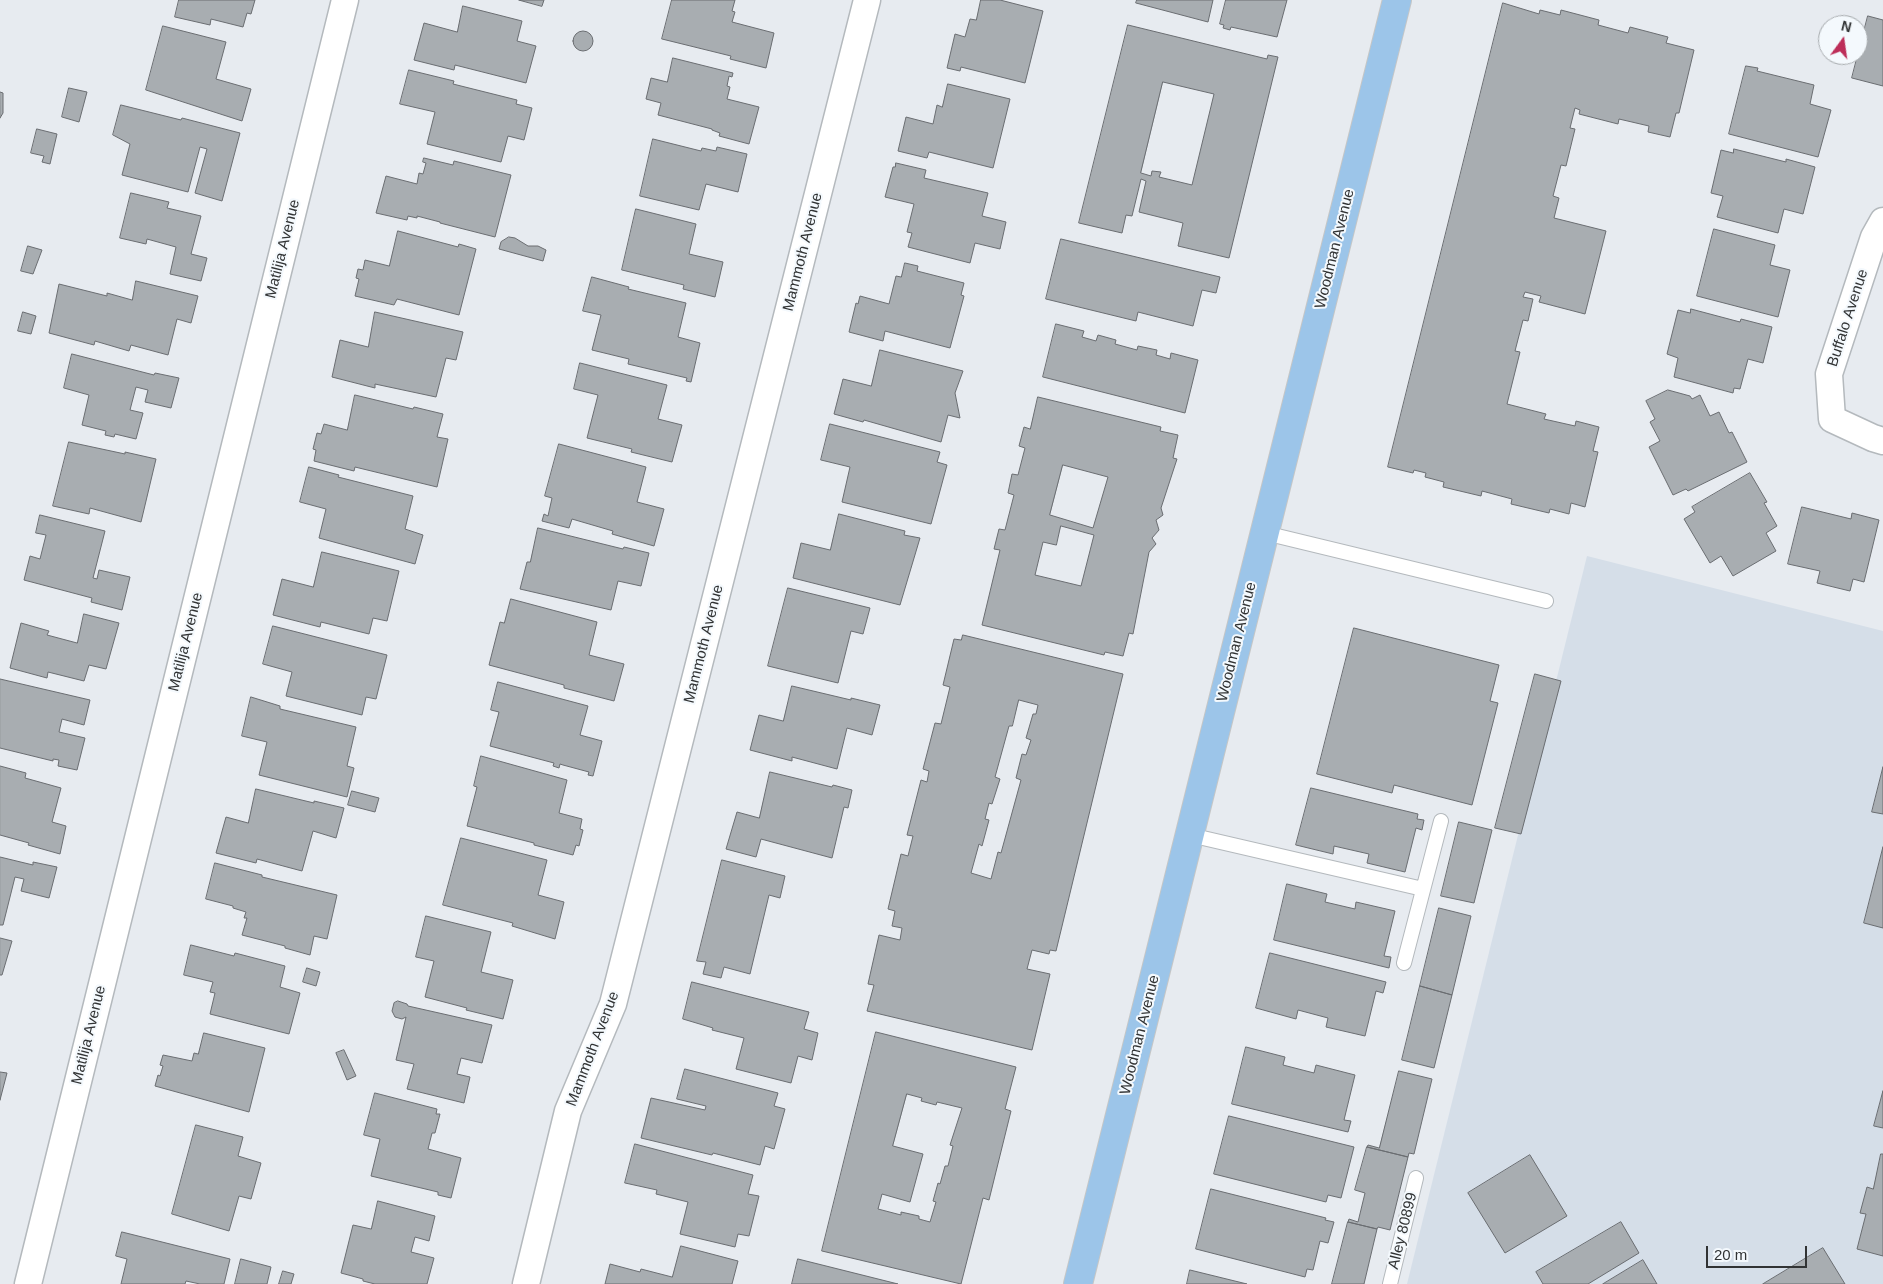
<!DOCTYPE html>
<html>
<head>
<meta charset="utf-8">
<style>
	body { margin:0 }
	#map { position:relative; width:1883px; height:1284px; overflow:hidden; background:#e7ebf0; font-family:Arial,sans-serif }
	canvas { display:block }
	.north { position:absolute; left:1818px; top:15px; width:50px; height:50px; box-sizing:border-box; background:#f4f9fd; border:1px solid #a6aaad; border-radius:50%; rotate:14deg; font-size:14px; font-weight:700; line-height:20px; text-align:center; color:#313334 }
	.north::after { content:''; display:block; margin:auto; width:18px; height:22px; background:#bd2e59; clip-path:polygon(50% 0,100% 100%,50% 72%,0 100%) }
	.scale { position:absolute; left:1706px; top:1246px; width:101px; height:22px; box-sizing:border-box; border:2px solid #313334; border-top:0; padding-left:6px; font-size:15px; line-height:18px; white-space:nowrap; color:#313334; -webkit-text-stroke:4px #f4f9fd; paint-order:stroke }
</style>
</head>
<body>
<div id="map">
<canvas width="1883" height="1284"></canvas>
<div class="north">N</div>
<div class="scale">20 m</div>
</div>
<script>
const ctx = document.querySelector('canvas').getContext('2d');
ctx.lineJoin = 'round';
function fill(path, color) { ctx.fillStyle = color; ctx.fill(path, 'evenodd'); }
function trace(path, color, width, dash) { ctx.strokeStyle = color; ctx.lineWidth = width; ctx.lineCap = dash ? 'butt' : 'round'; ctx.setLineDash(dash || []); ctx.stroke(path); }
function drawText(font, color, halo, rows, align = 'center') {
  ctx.font = font + ' Arial,sans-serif'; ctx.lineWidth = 4; ctx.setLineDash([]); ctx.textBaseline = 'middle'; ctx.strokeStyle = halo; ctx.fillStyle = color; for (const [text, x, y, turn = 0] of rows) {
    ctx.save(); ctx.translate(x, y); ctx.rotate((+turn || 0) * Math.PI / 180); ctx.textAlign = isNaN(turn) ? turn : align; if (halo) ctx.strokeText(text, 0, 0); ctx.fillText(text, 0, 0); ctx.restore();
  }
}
fill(new Path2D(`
	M1587 556 1883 631V1284H1407Z`), '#d5dee8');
const building = new Path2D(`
	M179 0H255L251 14 247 13 243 27 211 19 210 25 175 17Z
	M519 0H544L542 6Z
	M672 0H735L732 11 735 12 732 22 774 33 766 68 730 59 731 56 662 39Z
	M981 0H1000L1043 11 1025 83 961 67 960 71 947 68 955 34 965 37 970 19 976 20Z
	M1137 0H1213L1208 22 1136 3Z
	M1226 0H1287L1277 37 1231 27 1230 30 1223 28 1224 25 1220 24Z
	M1503 3 1539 14 1540 10 1560 15 1561 10 1599 20 1598 25 1628 33 1630 27 1668 37 1666 43 1694 50 1679 113H1676L1670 137 1648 132 1649 126 1619 119 1618 124 1579 114 1580 110 1575 108 1570 128 1575 129 1566 166 1561 165 1553 196 1559 198 1554 218 1606 231 1585 314 1539 302 1541 296 1525 292 1523 297 1533 299 1528 321 1523 320 1515 351 1520 352 1507 404 1546 414 1544 419 1575 426 1576 421 1599 427 1593 451 1598 452 1585 507 1571 503 1569 514 1550 509 1549 513 1511 504 1512 499 1482 491 1481 496 1443 487 1444 482 1425 477 1426 473 1414 470 1413 473 1388 467Z
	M463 6 522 21 517 41 536 46 526 83 455 65 454 70 414 60 424 23 457 32Z
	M1868 16 1883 20V86L1852 78Z
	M1128 25 1267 59 1268 55 1278 57 1229 258 1178 246 1183 223 1139 212 1146 181 1141 179 1132 216 1126 215 1122 233 1079 223ZM1163 82 1214 94 1192 185 1159 177 1161 172 1152 171 1151 176 1141 173Z
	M163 26 226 42 216 79 251 89 242 121 146 90Z
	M573 41a10 10 0 1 1 20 0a10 10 0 1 1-20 0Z
	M673 58 733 73 732 77 729 76 727 86 730 87 727 99 759 107 749 144 719 136 720 133 712 130V129L658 115 661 103 646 99 651 78 667 82Z
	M1746 66 1758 68 1757 71 1814 85 1810 104 1831 110 1818 157 1729 134Z
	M409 70 454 81 453 84 517 100 516 104 532 108 524 140 508 136 501 162 427 144 435 112 400 104Z
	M948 84 1010 99 993 168 929 152 927 158 898 151 906 117 933 124 937 105 942 107Z
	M69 88 87 92 79 122 62 117Z
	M0 92 3 93V113L0 118Z
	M121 105 181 120 182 118 240 133 222 201 195 193 207 149 200 147 188 192 122 175 130 144 113 135Z
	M37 129 57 134 50 164 42 162 44 156 31 153Z
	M653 139 701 151 702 148 716 151 717 147 747 154 738 192 706 184 699 210 640 196Z
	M1734 149 1786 162V159L1815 167 1803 214 1784 209 1778 233 1717 217 1723 196 1711 193 1721 150 1733 153Z
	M424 158 453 165 454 161 511 175 495 237 440 223V222L417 216V218L408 216 407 220 376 213 386 176 417 184 419 173 423 174 426 163 423 162Z
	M896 163 926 170 924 178 988 193 982 216 1006 222 1000 249 975 243 970 263 908 247 912 233 907 232 914 204 885 197 893 167H895Z
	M131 193 169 202 167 208 201 216 191 254 207 258 201 281 170 274 176 247 147 239 146 244 120 238Z
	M636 209 696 224 689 254 723 262 715 297 683 289 684 285 622 270Z
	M1714 229 1775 245 1770 265 1790 270 1778 317 1697 296Z
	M398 231 458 247 459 244 476 249 459 315 397 299 394 305 355 296 359 279 356 278 358 269 363 270 365 260 389 266Z
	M509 237 515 238 528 246H538L546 250 543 261 499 249 501 242Z
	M1061 239 1220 277 1216 293 1202 290 1193 326 1138 312 1136 321 1046 299Z
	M28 246 42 250 33 274 21 271Z
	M905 263 918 266 917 271 964 283 961 295 964 296 950 348 885 331 883 341 849 332 856 303 858 304 860 296 889 304 896 276 901 277Z
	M592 277 629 287 628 289 686 303 678 337 700 343 691 382 686 381 687 378 628 364 629 359 592 350 601 315 583 311Z
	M136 281 198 296 191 323 177 319 168 355 131 345 129 351 95 341 94 345 49 333 59 284 107 296V293L132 300Z
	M1691 309 1740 322 1741 319 1772 327 1763 363 1748 359 1740 389 1734 388 1733 393 1674 377 1678 358 1667 354 1678 310 1690 313Z
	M23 312 36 316 31 334 18 331Z
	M375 312 463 332 456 360 446 358 436 397 375 384V388L332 377 340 340 368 347Z
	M1056 324 1084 331 1082 337 1096 341 1098 335 1116 340 1115 344 1137 350 1138 346 1157 350 1156 355 1170 359 1171 353 1198 360 1185 413 1043 377Z
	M880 350 963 371 955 393 960 418 948 415 941 442 864 420 863 422 834 414 843 379 871 386Z
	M72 354 154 375 155 373 179 378 171 408 145 402 148 390 136 387 130 410 143 413 136 439 115 434 114 437 105 435 106 431 82 425 89 395 64 388Z
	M580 363 667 385 658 419 682 425 672 462 631 452 632 449 587 438 598 395 574 389Z
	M1668 390 1690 396 1692 399 1700 395 1710 416 1719 412 1729 433 1732 432 1747 462 1688 491 1686 489 1673 495 1649 447 1660 441 1650 422 1655 419 1646 401Z
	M355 395 413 409 414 407 443 414 437 437 448 439 437 487 355 467 354 471 314 461 316 450 313 449 317 433 321 434 324 424 347 430Z
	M1038 397 1161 427 1160 431 1178 435 1173 458 1177 459 1161 508 1163 515 1156 520 1159 530 1152 538 1156 544 1149 552 1133 634 1129 633 1123 656 1105 652 1104 655 982 625 1000 550 994 549 999 529 1005 530 1014 495 1008 493 1012 474 1018 475 1025 448 1019 446 1024 427 1030 429ZM1063 465 1108 477 1093 528 1050 515ZM1061 526 1094 535 1081 586 1035 575 1043 542 1056 545Z
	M830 424 940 452 937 462 947 465 931 524 842 502 850 467 821 460Z
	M69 442 125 454V452L156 459 141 522 90 508 89 514 53 506Z
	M559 444 646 467 637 502 664 509 654 546 612 534 613 531 572 519 569 528 542 521 544 514 548 516 552 498 545 496Z
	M309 467 339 475 338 477 413 496 405 529 423 535 415 564 319 538 326 509 300 502Z
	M1750 473 1767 502 1764 503 1777 526 1766 533 1776 551 1733 576 1721 556 1710 563 1684 519 1695 512 1692 507Z
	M1802 507 1851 519 1852 513 1879 520 1864 582 1853 579 1850 591 1817 583 1820 571 1788 564Z
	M839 514 905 531 904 535 920 538 900 605 793 578 801 543 830 550Z
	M40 515 105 531 93 578 97 579 99 570 130 577 122 610 91 602 92 598 24 580 30 556 40 559 46 535 36 533Z
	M538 528 623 549 624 547 649 553 641 586 618 581 611 610 520 589 527 562H530Z
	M322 552 399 571 387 621 373 618 369 634 321 622 320 627 273 615 282 579 313 587Z
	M788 588 870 608 863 634 851 631 838 683 768 666Z
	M511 599 597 622 589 655 624 664 614 701 564 688V685L489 665 500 622 504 623Z
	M84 614 119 623 106 669 89 665 84 681 48 672 47 678 10 668 21 623 49 631 47 635 77 643Z
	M273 626 387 655 376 699 366 697 362 715 286 696 292 672 263 664Z
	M1354 628 1499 665 1490 701 1498 703 1472 805 1394 785 1392 793 1317 774Z
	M963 635 1123 674 1056 951 1050 950 1049 954 1032 950 1027 969 1050 974 1032 1050 867 1011 874 985 868 984 879 935 900 940 902 928 892 926 895 911 888 909 901 854 908 856 913 836 907 835 921 780 927 782 929 771 923 769 935 723 941 724 950 687 943 685 954 639 961 640ZM1019 700 1038 705 1036 714H1033L1026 738 1031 740 1026 755 1022 754 1016 778 1021 780 1001 853 998 852 991 879 971 873 979 844 982 846 989 820 985 819 989 803 992 804 1000 779 995 777 1009 726H1012Z
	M1535 674 1561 681 1521 834 1495 828Z
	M0 679 90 700 84 725 62 719 59 732 85 738 77 770 58 766 59 760 53 759V761L0 748Z
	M498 682 588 706 580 735 602 741 593 776 588 775 589 772 563 765 560 764 559 768 553 766 554 763 490 746 499 712 491 710Z
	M792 686 851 700V698L880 705 872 735 847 728 837 769 792 757V761L750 750 759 715 783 721Z
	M251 697 280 706V709L356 727 347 766 354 768 347 797 259 775 267 742 242 736Z
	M481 756 567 780 559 813 582 819 580 829 583 830 579 846 576 845 573 855 534 845V843L467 826 477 787 474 786Z
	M0 766 26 773 25 778 61 788 52 822 66 826 60 854 28 845 29 843 0 835Z
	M1883 767V814L1872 812Z
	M770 772 832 787 833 785 852 790 848 808 844 807 832 858 761 839 756 857 726 849 737 812 759 818Z
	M1311 788 1418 814 1417 819 1424 820 1422 830 1416 828 1405 872 1367 863 1369 854 1334 846 1333 854 1296 845Z
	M256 789 314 803V801L344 808 336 838 313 831 302 871 257 859 256 863 216 853 226 817 248 823Z
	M352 791 379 798 375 812 348 805Z
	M1459 822 1492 830 1474 903 1441 896Z
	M461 838 547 860 538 895 564 902 555 939 512 926 513 923 443 905Z
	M1883 847V928L1864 923Z
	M0 857 33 865V862L57 867 49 898 21 891 24 879 15 877 3 925H0Z
	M722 860 785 876 780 898 769 895 750 974 724 967 721 978 703 974 706 962 697 961Z
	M215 863 262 875V877L337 895 327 939 314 936 310 955 285 948V946L242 935 247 918H244L246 912 233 908V906L206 899Z
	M1287 884 1327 894 1325 902 1355 909 1356 902 1395 911 1384 956 1391 957 1389 968 1274 940Z
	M1439 908 1471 916 1452 995 1420 986Z
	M426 916 491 932 481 972 513 980 503 1019 466 1010 467 1008 425 997 434 961 416 957Z
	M0 938 12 941 2 975H0Z
	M191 945 234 956 235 953 285 966 280 987 300 993 289 1034 210 1014 215 993 210 992 213 982 184 975Z
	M1270 953 1386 982 1383 993 1376 991 1365 1036 1326 1027 1328 1018 1298 1010 1296 1019 1256 1008Z
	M307 968 320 972 316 986 303 982Z
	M692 982 809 1012 804 1029 818 1033 812 1060 798 1056 791 1083 736 1069 744 1038 712 1030 713 1028 683 1019Z
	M1420 986 1452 995 1434 1068 1402 1060Z
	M398 1001 407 1004 408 1006 492 1025 482 1063 461 1058 457 1074 470 1077 464 1103 407 1089 414 1064 396 1060 406 1017 402 1019 395 1017 392 1011 394 1003Z
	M876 1032 1016 1067 1005 1109 1011 1111 989 1200 983 1198 961 1284 822 1251ZM907 1094 922 1098 921 1101 936 1105 937 1102 962 1108 950 1145 953 1146 948 1166H945L940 1184 938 1183 933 1201 936 1202 930 1222 919 1219V1216L901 1212V1215L878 1209 882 1194 910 1202 923 1154 893 1146Z
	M204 1033 265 1048 249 1112 155 1086 158 1075 160 1076 163 1066 160 1065 163 1055 192 1061 194 1053 198 1054Z
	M1246 1047 1285 1057 1283 1065 1314 1073 1316 1065 1355 1075 1344 1120 1351 1121 1348 1132 1232 1104Z
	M344 1050 356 1076 347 1080 336 1053Z
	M685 1069 778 1093 774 1106 785 1109 774 1149 765 1146 760 1165 713 1153 712 1155 641 1138 651 1098 705 1110 706 1106 677 1099Z
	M1399 1071 1432 1079 1414 1154 1409 1153 1408 1157 1367 1147 1368 1145 1379 1148Z
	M0 1072 7 1073 0 1100Z
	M1883 1091V1128L1874 1126Z
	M375 1093 437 1109 436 1114H440L435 1133H432L428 1149 461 1158 451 1198 438 1195V1192L371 1176 380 1139 364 1135Z
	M1229 1116 1354 1147 1341 1198 1328 1195 1326 1202 1214 1174Z
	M196 1125 243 1137 238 1156 261 1163 251 1199 239 1196 229 1231 172 1214Z
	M635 1144 753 1175 748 1194 759 1196 749 1236 738 1234 735 1247 680 1234 688 1202 656 1194 657 1190 625 1183Z
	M1367 1147 1408 1157 1390 1230 1378 1227 1377 1229 1348 1222 1349 1219 1358 1222 1365 1193 1355 1190Z
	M1881 1154H1883V1256L1857 1249 1866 1214 1860 1213 1867 1187 1873 1189Z
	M1530 1155 1567 1216 1505 1253 1468 1193Z
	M1211 1189 1326 1218 1325 1220 1334 1222 1328 1243 1320 1241 1313 1270 1307 1269 1305 1277 1196 1249Z
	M378 1201 435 1216 429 1241 415 1237 411 1252 434 1258 427 1284H375L363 1281V1279L341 1273 353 1225 371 1229Z
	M1348 1222 1377 1229 1364 1284H1332Z
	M1621 1222 1639 1253 1588 1284H1543L1536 1272Z
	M122 1232 230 1259 224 1284H200L186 1281 185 1284H121L127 1259 116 1256Z
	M681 1246 738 1261 732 1284H605L610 1264 640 1272 641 1269 672 1277Z
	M1823 1248 1845 1284H1763Z
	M241 1259 271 1267 267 1284H235Z
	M798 1259 898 1284H792Z
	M1643 1260 1657 1284H1603Z
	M1190 1270 1247 1284H1187Z
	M283 1271 294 1274 291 1284H279Z`);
fill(building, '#a8adb1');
trace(building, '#6a6d71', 1);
const lane = new Path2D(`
	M1265 533 1546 601
	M1190 835 1423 889
	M1404 963 1441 821
	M1390 1284 1416 1178`);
const street = new Path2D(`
	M1883 221 1874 237 1829 374 1832 419 1873 438 1883 441
	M28 1284 345 0
	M526 1284 568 1111 613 1004 867 0`);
const primary = new Path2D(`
	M1078 1284 1397 0`);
trace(lane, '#b4b9bd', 16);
trace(street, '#b4b9bd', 29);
trace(primary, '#c5c6c6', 30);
trace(lane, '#fff', 14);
trace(street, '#fff', 26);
trace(primary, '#9cc5e9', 28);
drawText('15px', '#313334', '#f4f9fd', [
	["Matilija Avenue",283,249,-76],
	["Woodman Avenue",1335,249,-76],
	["Mammoth Avenue",803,252,-76],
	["Buffalo Avenue",1848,318,-72],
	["Matilija Avenue",186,642,-76],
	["Woodman Avenue",1237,642,-76],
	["Mammoth Avenue",704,644,-76],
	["Matilija Avenue",89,1035,-76],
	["Woodman Avenue",1140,1035,-76],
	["Mammoth Avenue",593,1049,-69],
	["Alley 80899",1403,1231,-76]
]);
</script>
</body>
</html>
